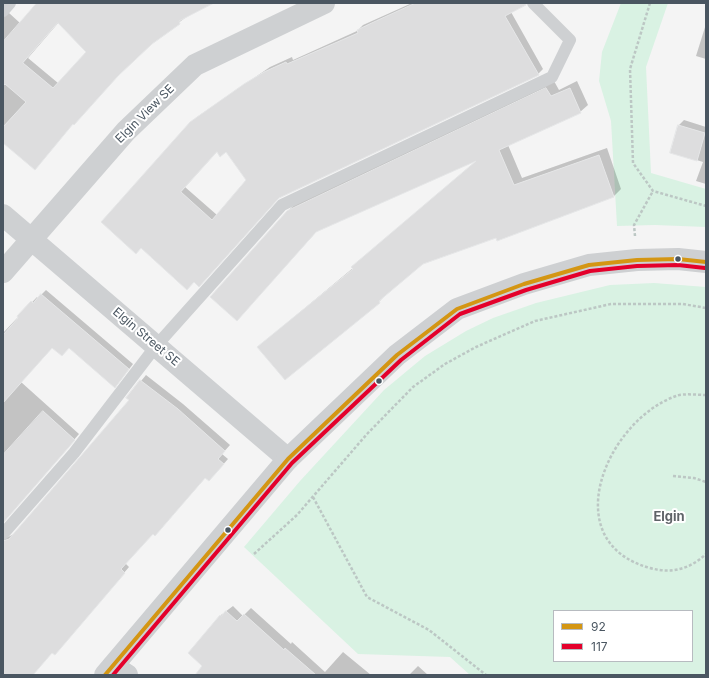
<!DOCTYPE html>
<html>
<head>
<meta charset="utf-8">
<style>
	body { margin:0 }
	#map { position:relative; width:709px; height:678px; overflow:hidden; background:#f4f4f4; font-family:Inter,sans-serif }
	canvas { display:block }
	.frame { position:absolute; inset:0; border:4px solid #4a5661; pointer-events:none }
	.legend { position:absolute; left:553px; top:610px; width:140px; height:52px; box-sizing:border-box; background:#fff; border:1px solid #b7bbc0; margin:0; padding:5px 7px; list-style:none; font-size:12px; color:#4a5661 }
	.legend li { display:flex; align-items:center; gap:8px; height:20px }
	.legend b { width:20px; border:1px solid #b7bbc0 }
</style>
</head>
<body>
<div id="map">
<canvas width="709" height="678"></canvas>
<div class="frame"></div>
<ul class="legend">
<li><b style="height:5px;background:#d49613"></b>92</li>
<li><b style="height:5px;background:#e4002b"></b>117</li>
</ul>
</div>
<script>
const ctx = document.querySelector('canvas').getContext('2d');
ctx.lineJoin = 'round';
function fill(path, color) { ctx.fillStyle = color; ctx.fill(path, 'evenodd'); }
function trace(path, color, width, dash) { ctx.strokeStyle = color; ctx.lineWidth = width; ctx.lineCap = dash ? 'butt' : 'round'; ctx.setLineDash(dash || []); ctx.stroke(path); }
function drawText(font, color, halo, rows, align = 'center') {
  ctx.font = font + ' Inter,sans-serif'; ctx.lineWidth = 4; ctx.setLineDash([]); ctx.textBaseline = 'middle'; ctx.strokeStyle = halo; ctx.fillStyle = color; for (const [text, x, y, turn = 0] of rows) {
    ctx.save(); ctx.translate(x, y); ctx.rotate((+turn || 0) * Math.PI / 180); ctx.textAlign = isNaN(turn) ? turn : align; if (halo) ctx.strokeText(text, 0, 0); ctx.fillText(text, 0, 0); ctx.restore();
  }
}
fill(new Path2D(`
	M621 3H668L646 67 651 173 706 189V227L655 225 617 226 611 121 599 81 602 52Z
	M654 283 706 287V675H470L450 657 358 654 244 547 300 481 384 390 425 356 466 331 493 318 536 303 610 285ZM554 611H692V661H554Z`), '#d9f2e3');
fill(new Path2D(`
	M37 3H212L185 18 151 43 3 141V12L9 13 20 23ZM59 22 87 52 58 83 28 58Z
	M412 3H512L511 12 543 69 538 74 279 197 194 281 142 247 191 123 197 117 270 67 292 57 293 60 357 31 363 25ZM217 151H227L248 180 217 215 185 187Z
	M706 24V59L696 56Z
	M554 81 559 90 577 81 588 105 580 112 508 145 522 178 607 148 621 189 614 196 422 263 386 294 379 302 258 347 353 268 478 160 317 231 237 320 287 212 295 204Z
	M684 120 706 127V184L696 181 703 162 671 152 679 125Z
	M46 290 133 364 120 381 69 347H53L21 382 79 434 3 522V333L37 297 38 298Z
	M146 375 183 404 230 445 222 454 228 459 214 475 206 477 160 529 153 533 125 563 129 567 60 648 52 652 32 675H3V534L8 537 14 534 130 400 127 398Z
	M233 606 243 616 251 608 291 644 292 642 325 672 343 652 371 675H203L204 666 189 653 221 615Z
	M418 666 428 675H409Z`), '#0003');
const building = new Path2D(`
	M37 3H214L179 21 180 24 152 44 118 76 74 125 73 124 35 170 3 143V127L26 102 5 84 3 86V42ZM58 23 86 52 53 88 23 63Z
	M416 3H526V5L505 16 539 75 279 198 199 287 194 282 187 290 141 248 136 254 101 222 190 122 244 84 264 72 286 62 287 64 358 33 357 30 376 21ZM217 152 220 157 226 152 246 180 212 220 181 192Z
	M546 88 551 96 570 88 581 113 499 150 514 185 599 155 614 197 497 241 496 238 423 264 379 301 380 303 285 380 257 347 353 269 351 267 476 161 316 232 237 321 210 297 287 211Z
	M678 125 705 133 697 161 670 153Z
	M41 294 129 369 115 388 69 348 62 356 52 348 3 403V335L18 318 17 316 31 301 33 303Z
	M140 380 178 409 225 451 218 459 224 464 209 481 205 478 155 536 153 534 121 569 125 573 55 655 52 653 33 675H3V541L9 539 86 450 129 400 126 398Z
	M43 411 75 440 3 523V455Z
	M226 611 237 621 244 614 284 650 285 648 316 675H195L202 666 188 653 220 615 221 616Z`);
fill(building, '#ddddde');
trace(building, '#e5e6e7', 1);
trace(new Path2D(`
	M650 3 630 69 633 163 653 191 706 206
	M635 236 634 225 653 191
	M706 395C697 395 684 393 676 396 606 421 555 542 650 568 672 574 690 569 706 554
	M673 476 694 478 706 482
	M313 497 367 597 429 630 486 675
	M254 554 297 515 367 434 413 387 445 364 476 347 535 321 611 304H683L706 308`), '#bcc7c4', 2.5, [3, 2]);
trace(new Path2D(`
	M3 11 10 3
	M3 534 74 453 156 346 282 205 552 77 570 40 533 3`), '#ced0d2', 12);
trace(new Path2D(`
	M3 215 288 459
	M3 272 126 131 195 65 324 3
	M113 666 127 675`), '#ced0d2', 22);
trace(new Path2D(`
	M105 675 288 459 397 355 457 309 524 284 589 265 637 260 678 259 706 262`), '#ced0d2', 22);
trace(new Path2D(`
	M105 675 288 459 397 355 457 309 524 284 589 265 637 260 678 259 706 262`), '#d49613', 4);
trace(new Path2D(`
	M113 675 292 463 401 360 460 314 526 290 590 271 637 266 678 265 705 268`), '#e4002b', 4);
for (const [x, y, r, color] of [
	[678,259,3.5,"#4a5661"],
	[379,381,3.5,"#4a5661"],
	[228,530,3.5,"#4a5661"]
]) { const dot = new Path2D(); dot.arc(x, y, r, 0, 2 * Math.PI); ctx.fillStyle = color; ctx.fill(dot); trace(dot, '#fff', 1.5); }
drawText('12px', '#4a5661', '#fff', [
	["Elgin View SE",145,114,-45],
	["Elgin Street SE",146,337,40]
]);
drawText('bold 13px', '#5f6368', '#fff', [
	["Elgin",669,517]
]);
</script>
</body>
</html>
